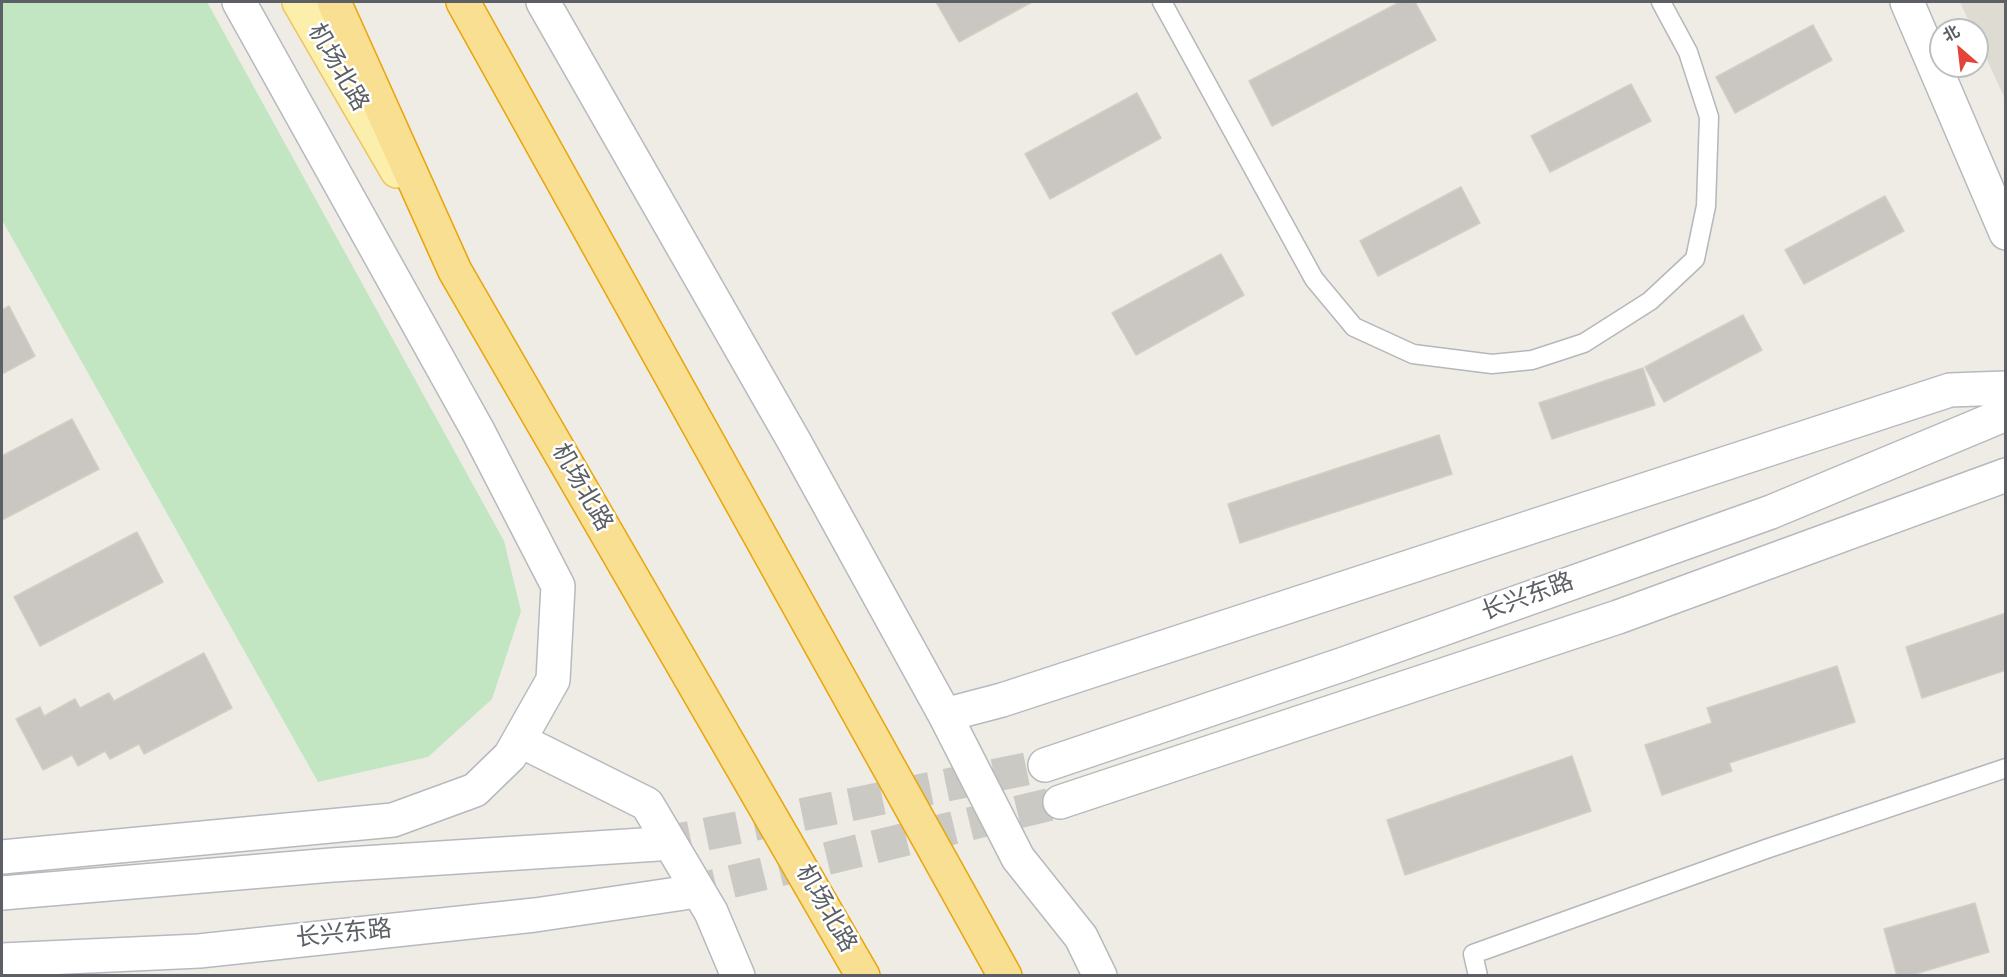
<!DOCTYPE html>
<html>
<head>
<meta charset="utf-8">
<style>
	body { margin:0 }
	#map { position:relative; width:2007px; height:977px; overflow:hidden; background:#eeece4; font-family:Jost,"Noto Sans SC",sans-serif }
	canvas { display:block }
	.frame { position:absolute; inset:0; border:3px solid #5c6064; pointer-events:none }
	.north { position:absolute; left:1929px; top:18px; width:60px; height:60px; box-sizing:border-box; background:#fff; border:2px solid #bebfc1; border-radius:50%; rotate:332deg; font-size:16px; font-weight:700; line-height:24px; text-align:center; color:#5c6064 }
	.north::after { content:''; display:block; margin:auto; width:21px; height:27px; background:#e24537; clip-path:polygon(50% 0,100% 100%,50% 72%,0 100%) }
</style>
</head>
<body>
<div id="map">
<canvas width="2007" height="977"></canvas>
<div class="frame"></div>
<div class="north">北</div>
</div>
<script>
const ctx = document.querySelector('canvas').getContext('2d');
ctx.lineJoin = 'round';
function fill(path, color) { ctx.fillStyle = color; ctx.fill(path, 'evenodd'); }
function trace(path, color, width, dash) { ctx.strokeStyle = color; ctx.lineWidth = width; ctx.lineCap = dash ? 'butt' : 'round'; ctx.setLineDash(dash || []); ctx.stroke(path); }
function drawText(font, color, halo, rows, align = 'center') {
  ctx.font = font + ' Jost,"Noto Sans SC",sans-serif'; ctx.lineWidth = 5; ctx.setLineDash([]); ctx.textBaseline = 'middle'; ctx.strokeStyle = halo; ctx.fillStyle = color; for (const [text, x, y, turn = 0] of rows) {
    ctx.save(); ctx.translate(x, y); ctx.rotate((+turn || 0) * Math.PI / 180); ctx.textAlign = isNaN(turn) ? turn : align; if (halo) ctx.strokeText(text, 0, 0); ctx.fillText(text, 0, 0); ctx.restore();
  }
}
fill(new Path2D(`
	M1960 2H2005V99L1977 38V30H1973Z`), '#dedbd3');
fill(new Path2D(`
	M2 2H207L504 541 521 611 492 699 428 757 318 782 2 220Z`), '#c2e5c2');
const building = new Path2D(`
	M936 2H1032L959 42Z
	M1400 2H1415L1436 40 1272 126 1249 81Z
	M1813 25 1832 60 1735 113 1716 77Z
	M1631 84 1651 121 1550 172 1531 136Z
	M1137 93 1161 138 1050 199 1025 154Z
	M1461 187 1480 223 1378 276 1360 241Z
	M1885 196 1904 231 1804 284 1785 250Z
	M1221 254 1244 295 1136 355 1112 313Z
	M9 306 35 356 2 374V310Z
	M1743 315 1762 350 1664 402 1645 367Z
	M1643 368 1655 405 1552 439 1539 403Z
	M72 419 99 469 2 520V456Z
	M1439 435 1452 474 1240 543 1228 504Z
	M137 532 163 582 40 646 14 597Z
	M2006 613V670L1922 698 1906 647Z
	M204 653 232 708 144 754 139 744 110 759 105 751 78 766 72 755 43 770 16 719 40 707 44 716 75 699 80 708 109 693 114 701Z
	M1837 666 1855 722 1729 763 1732 771 1662 795 1645 745 1712 723 1707 708Z
	M1572 756 1591 811 1405 875 1387 820Z
	M1975 903 1989 952 1908 976H1897L1884 929Z`);
fill(building, '#cac7c2');
trace(building, '#d3cec3', 1.5);
trace(new Path2D(`
	M658 844 1045 765
	M684 893 1060 802`), '#cac9c4', 33, [33, 16]);
const lane = new Path2D(`
	M1162 2 1314 279 1354 327 1413 354 1492 364 1532 360 1584 343 1650 301 1695 259 1706 206 1709 117 1688 52 1661 2
	M1478 976 1473 954 1766 849 2006 768`);
const secondary = new Path2D(`
	M543 2 794 441 945 715 1018 858 1081 937 1100 976
	M1907 2 2006 233
	M945 715 1002 700 1950 390 2006 388
	M519 740 647 804 711 912 738 976
	M1045 765 1344 664 1771 512 2006 414
	M1060 802 1618 617 2006 475
	M2 857 393 820 475 790 510 756 553 680 558 586 478 431 239 2
	M2 893 332 865 658 844
	M2 960 199 951 535 915 684 893`);
const primary = new Path2D(`
	M299 2 397 171`);
const highway = new Path2D(`
	M334 2 455 271 863 976
	M463 2 1005 976`);
trace(lane, '#b5b7bb', 21);
trace(secondary, '#b6b9be', 36);
trace(primary, '#ecc560', 36);
trace(highway, '#e9a50a', 36);
trace(lane, '#fff', 18);
trace(secondary, '#fff', 33);
trace(primary, '#fcefac', 33);
trace(highway, '#f8df91', 33);
drawText('24px', '#5c6064', '#fff', [
	["机场北路",337,68,60],
	["机场北路",581,488,60],
	["长兴东路",1528,598,-20],
	["机场北路",825,909,60],
	["长兴东路",344,935,-6]
]);
</script>
</body>
</html>
